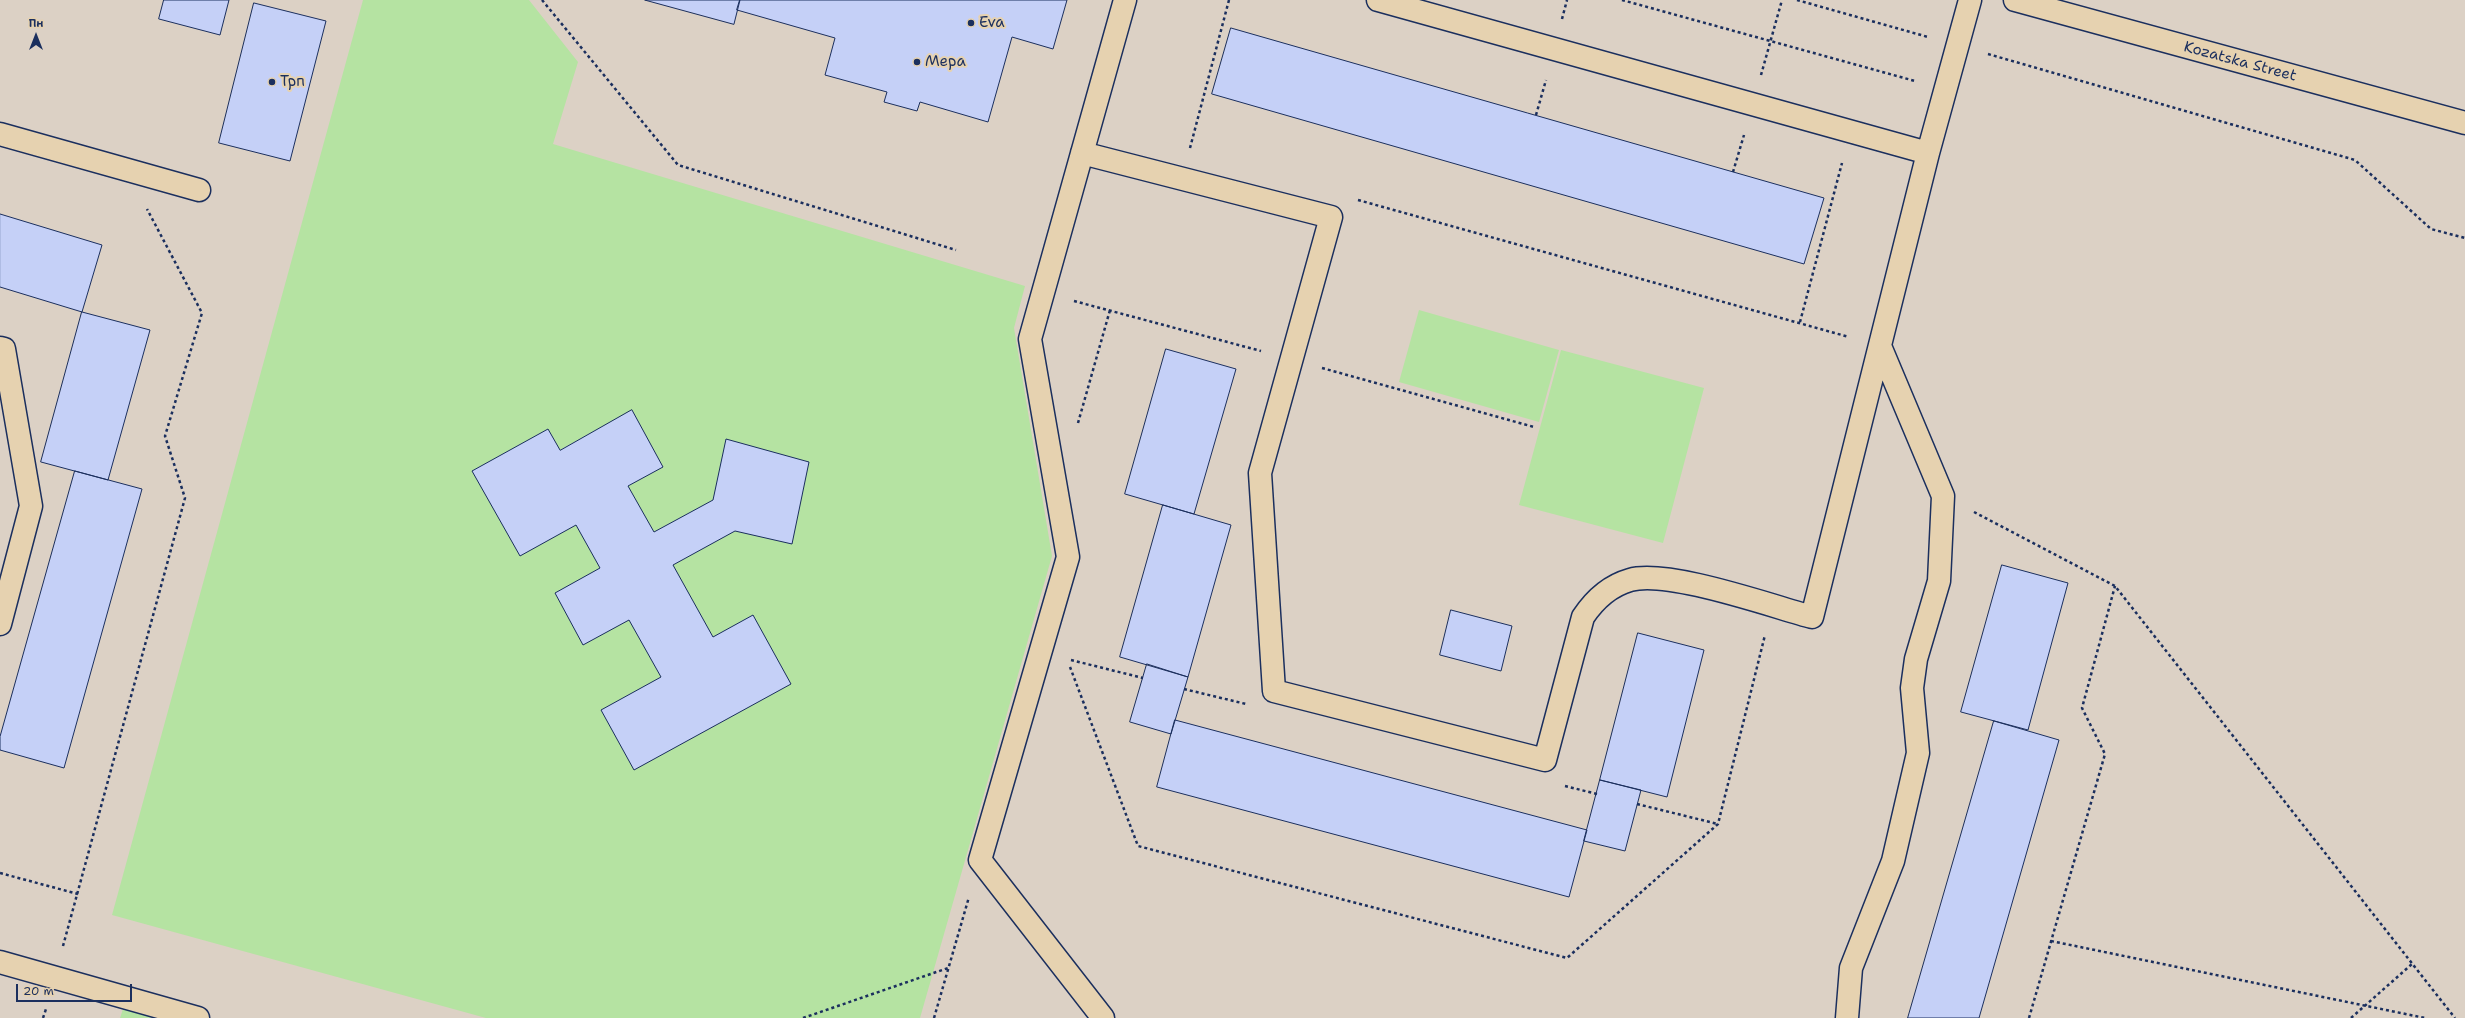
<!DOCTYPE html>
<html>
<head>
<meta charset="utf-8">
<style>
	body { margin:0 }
	#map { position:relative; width:2465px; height:1018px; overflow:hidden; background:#dcd1c5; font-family:"Shantell Sans",sans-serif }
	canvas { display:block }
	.north { position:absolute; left:16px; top:16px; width:40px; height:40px; -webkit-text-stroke:3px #e6d2b0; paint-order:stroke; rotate:0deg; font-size:11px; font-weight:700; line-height:16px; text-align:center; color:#1b2f5e }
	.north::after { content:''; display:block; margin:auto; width:14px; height:18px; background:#1b2f5e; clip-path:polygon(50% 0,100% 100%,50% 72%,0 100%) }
	.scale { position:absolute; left:16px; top:984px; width:116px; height:18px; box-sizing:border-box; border:2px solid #1b2f5e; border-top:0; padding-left:5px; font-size:12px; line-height:14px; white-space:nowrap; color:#1b2f5e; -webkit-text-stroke:3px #e6d2b0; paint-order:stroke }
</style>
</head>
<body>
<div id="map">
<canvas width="2465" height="1018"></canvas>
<div class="north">Пн</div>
<div class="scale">20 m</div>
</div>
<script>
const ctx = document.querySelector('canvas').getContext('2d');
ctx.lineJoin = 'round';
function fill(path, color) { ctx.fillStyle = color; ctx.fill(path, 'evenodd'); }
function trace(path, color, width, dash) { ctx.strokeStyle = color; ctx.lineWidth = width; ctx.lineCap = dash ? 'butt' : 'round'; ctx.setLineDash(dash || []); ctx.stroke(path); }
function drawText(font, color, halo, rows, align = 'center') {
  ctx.font = font + ' "Shantell Sans",sans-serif'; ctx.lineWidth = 4; ctx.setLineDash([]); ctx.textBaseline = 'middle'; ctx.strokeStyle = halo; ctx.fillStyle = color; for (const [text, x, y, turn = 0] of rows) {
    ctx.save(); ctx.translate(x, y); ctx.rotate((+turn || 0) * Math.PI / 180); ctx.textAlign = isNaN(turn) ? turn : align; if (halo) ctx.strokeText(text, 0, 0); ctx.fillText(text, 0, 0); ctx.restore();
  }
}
fill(new Path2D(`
	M363 0H529L578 62 553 144 1025 286 1014 328 1052 556 920 1018H486L112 915Z
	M1419 310 1559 350 1539 422 1399 382Z
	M1561 350 1704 388 1663 543 1519 505Z
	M123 1009 156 1018H120Z`), '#b5e3a2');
const building = new Path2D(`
	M164 0H229L220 35 159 19Z
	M645 0H740L734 24Z
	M740 0H1067L1053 49 1012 37 988 122 920 102 917 111 884 102 887 92 825 75 835 38 737 10Z
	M254 3 326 21 290 161 219 143Z
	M1231 28 1824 198 1804 264 1212 94Z
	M0 214 102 245 82 312 0 287Z
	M82 312 150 330 108 480 41 462Z
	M1166 349 1236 369 1194 514 1125 494Z
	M632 410 663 467 628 486 654 532 713 500 726 439 809 462 792 544 735 531 673 565 713 637 753 615 791 684 634 770 601 710 661 677 629 620 583 645 555 593 600 568 576 525 520 556 472 471 548 429 560 450Z
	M75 471 142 489 64 768 0 750V737Z
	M1163 505 1231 525 1188 677 1120 657Z
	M2002 565 2068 583 2028 730 1961 712Z
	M1451 610 1512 626 1501 671 1440 655Z
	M1638 633 1704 650 1667 797 1600 780Z
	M1147 664 1188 677 1171 734 1130 722Z
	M1175 720 1587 830 1569 897 1157 787Z
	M1994 721 2059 740 1979 1018H1908Z
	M1600 780 1641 790 1625 851 1584 841Z`);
fill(building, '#c5d0f7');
trace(building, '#1b2f5e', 1);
const lane = new Path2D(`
	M1378 0 1928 153
	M0 134 199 190
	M1082 153 1331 217 1260 473 1274 691 1545 760 1583 617C1595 599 1609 586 1630 580 1667 569 1771 606 1812 617L1928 153 1970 0
	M0 348 4 349 31 506 0 624
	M1103 1018 980 860 1068 557 1030 339 1125 0
	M1847 1018 1851 968 1893 861 1918 753 1912 688 1916 659 1939 581 1943 496 1880 346`);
const street = new Path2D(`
	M0 962 198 1018`);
const secondary = new Path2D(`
	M2015 0 2465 123`);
trace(lane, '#1b2f5e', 25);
trace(street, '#1b2f5e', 25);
trace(secondary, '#1b2f5e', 25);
trace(new Path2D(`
	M542 0 678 165 956 250
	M1622 0 1915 81
	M1797 0 1928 37
	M1562 19 1567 0
	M1988 54 2355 160 2431 229 2465 238
	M1761 75 1782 0
	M1536 115 1546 80
	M1190 148 1229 0
	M1733 172 1744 135
	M1358 200 1849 337
	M1074 301 1261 351
	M1800 322 1842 163
	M1322 368 1534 427
	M1078 423 1110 310
	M1974 512 2115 586 2455 1018
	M1071 660 1143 678
	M1070 667 1138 846 1567 958 1718 824 1765 635
	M1184 689 1246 704
	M1565 786 1597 794
	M1637 804 1718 824
	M0 873 78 894
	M2051 941 2425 1018
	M63 946 185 498 165 436 202 313 147 209
	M43 1018 46 1009
	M803 1018 948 968
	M934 1018 969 897
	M2029 1018 2105 754 2082 708 2115 586
	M2351 1018 2412 964`), '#1b2f5e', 2.5, [3, 3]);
trace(lane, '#e6d2b0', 22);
trace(street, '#e6d2b0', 22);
trace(secondary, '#e6d2b0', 22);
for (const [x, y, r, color] of [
	[971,23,4,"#1b2f5e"],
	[917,62,4,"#1b2f5e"],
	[272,82,4,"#1b2f5e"]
]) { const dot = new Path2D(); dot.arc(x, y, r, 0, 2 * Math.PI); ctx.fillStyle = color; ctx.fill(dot); trace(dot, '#e6d2b0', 1.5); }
drawText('15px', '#1b2f5e', '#e6d2b0', [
	["Eva",979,23],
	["Мера",925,62],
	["Трп",280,82]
], 'left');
drawText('15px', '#1b2f5e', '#e6d2b0', [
	["Kozatska Street",2240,62,15]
]);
</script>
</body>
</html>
